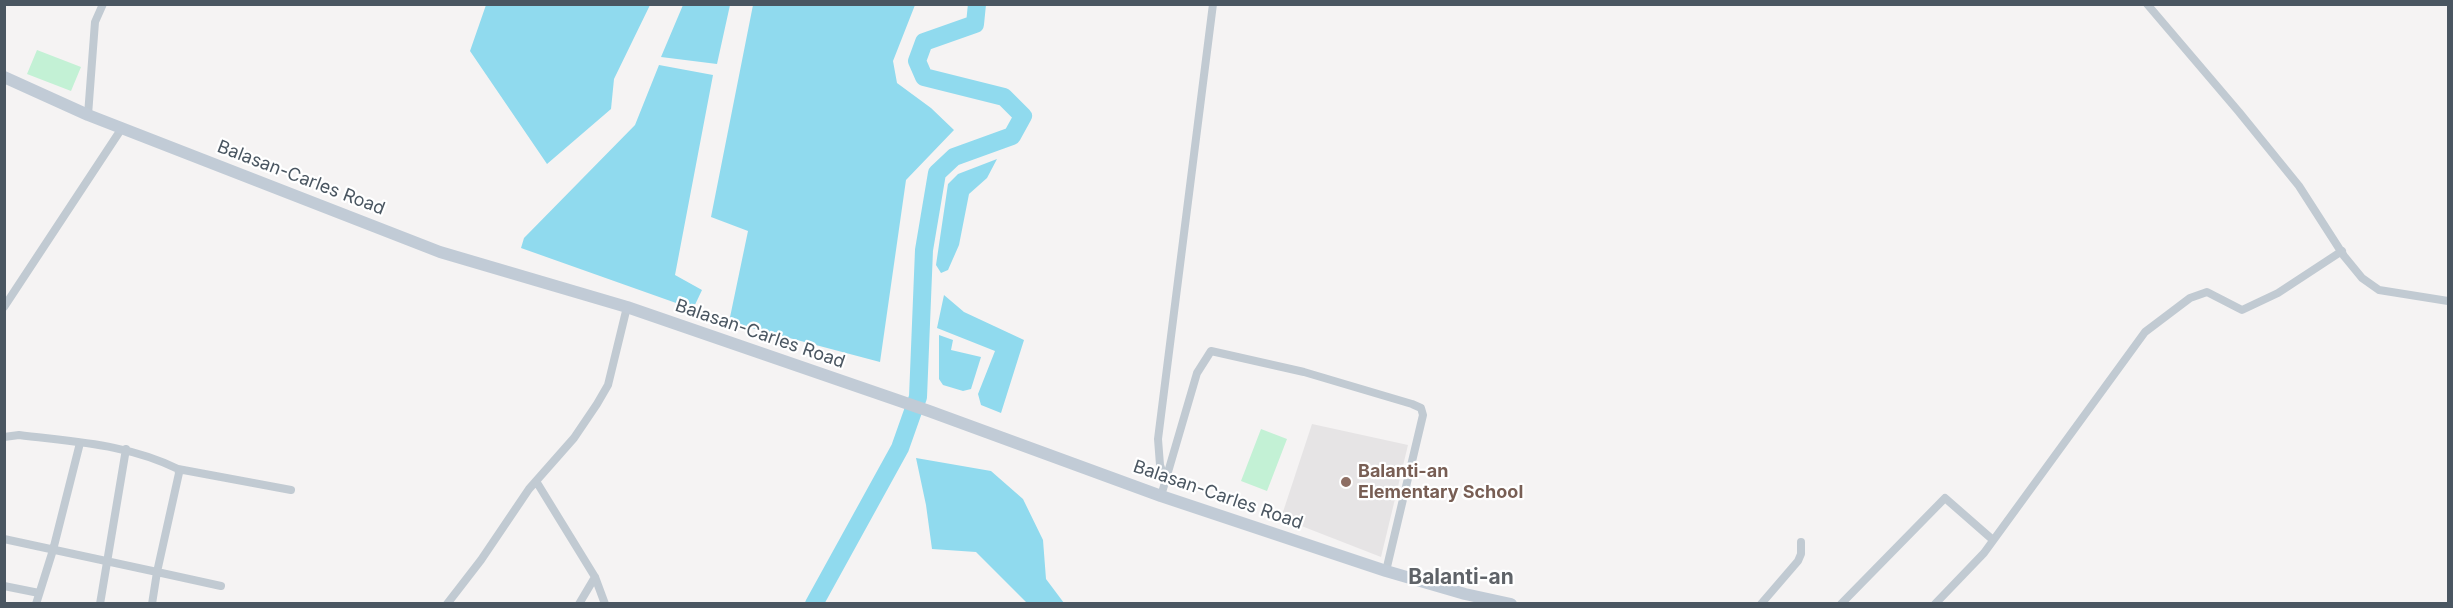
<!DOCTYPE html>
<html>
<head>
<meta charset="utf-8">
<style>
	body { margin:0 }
	#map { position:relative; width:2453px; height:608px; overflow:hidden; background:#f5f3f3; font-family:Inter,sans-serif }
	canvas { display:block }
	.frame { position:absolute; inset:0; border:6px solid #4a5661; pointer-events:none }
</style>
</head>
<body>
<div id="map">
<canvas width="2453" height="608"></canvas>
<div class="frame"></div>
</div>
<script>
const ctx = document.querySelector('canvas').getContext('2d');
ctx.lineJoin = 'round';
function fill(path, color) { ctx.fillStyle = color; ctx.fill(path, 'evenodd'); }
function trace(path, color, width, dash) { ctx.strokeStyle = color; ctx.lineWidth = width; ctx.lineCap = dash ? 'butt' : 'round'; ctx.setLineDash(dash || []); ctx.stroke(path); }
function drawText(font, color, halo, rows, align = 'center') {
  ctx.font = font + ' Inter,sans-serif'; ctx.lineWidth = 4.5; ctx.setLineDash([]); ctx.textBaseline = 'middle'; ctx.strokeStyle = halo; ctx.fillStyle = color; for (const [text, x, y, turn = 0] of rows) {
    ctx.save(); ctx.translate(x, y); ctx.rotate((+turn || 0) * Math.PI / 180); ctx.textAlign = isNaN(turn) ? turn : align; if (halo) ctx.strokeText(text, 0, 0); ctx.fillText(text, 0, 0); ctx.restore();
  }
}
fill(new Path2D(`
	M1312 424 1408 445 1381 557 1281 518Z`), '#e6e4e5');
fill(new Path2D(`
	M37 50 81 67 71 91 27 74Z
	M1261 429 1287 439 1267 491 1241 481Z`), '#c3f1d5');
fill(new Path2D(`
	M486 5H650L614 79 611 109 547 164 470 51Z
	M683 5H730L717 64 661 57Z
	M753 5H915L893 61 897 83 931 108 954 130 906 180 880 362 729 322 748 231 711 217Z
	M659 65 713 75 675 275 702 290 693 309 521 248 524 238 635 125Z
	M997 159 987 178 969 194 959 245 948 270 941 273 936 265 948 184 958 174Z
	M944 295 964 312 1024 340 1001 413 981 405 978 394 995 351 937 328Z
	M939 335 953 340 951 350 981 357 971 389 963 391 943 385 939 379Z
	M916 458 991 471 1023 499 1043 540 1046 579 1064 603H1027L976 552 932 549 926 505Z`), '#90daee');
trace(new Path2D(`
	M814 604 900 448 918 397 924 250 937 173 954 157 1012 136 1023 116 1004 97 924 77 917 61 924 42 975 24 977 4`), '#90daee', 18);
trace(new Path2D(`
	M2147 4 2239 112 2299 186 2344 256 2362 278 2379 290 2448 301
	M88 115 95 22 103 4
	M4 307 122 128
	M4 437 19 435C74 442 128 444 178 469L179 473 157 572 4 539
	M178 469 291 490
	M1165 479 1160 465 1158 439 1213 4
	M536 481 595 577 605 604
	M1161 496 1197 373 1211 351 1304 372 1412 404 1421 408 1423 415 1386 571
	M4 586 39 593
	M36 604 53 550 80 443
	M100 604 126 449
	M152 604 157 572 221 586
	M447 604 481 560 529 489 574 438 597 404 608 385 627 307
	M579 604 595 577
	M1761 604 1798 561 1801 554V542
	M1841 604 1945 498 1993 540
	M1935 604 1984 553 2145 332 2190 298 2207 292 2242 310 2278 293 2342 251`), '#c1cad2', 8);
trace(new Path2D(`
	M4 77 88 115 440 252 627 307 929 411 1161 496 1386 571 1465 594 1511 604`), '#c1cbd6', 12);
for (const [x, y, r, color] of [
	[1346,482,6,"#8d6e63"]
]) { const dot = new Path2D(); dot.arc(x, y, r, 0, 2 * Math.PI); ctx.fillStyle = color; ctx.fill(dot); trace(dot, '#fff', 2); }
drawText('18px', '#4a5661', '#fff', [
	["Balasan-Carles Road",301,178,21],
	["Balasan-Carles Road",760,334,19],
	["Balasan-Carles Road",1218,495,19]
]);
drawText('bold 18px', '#785e54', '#fff', [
	["Balanti-an",1358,472],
	["Elementary School",1358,493]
], 'left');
drawText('bold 21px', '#5f6368', '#fff', [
	["Balanti-an",1461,578]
]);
</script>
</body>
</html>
